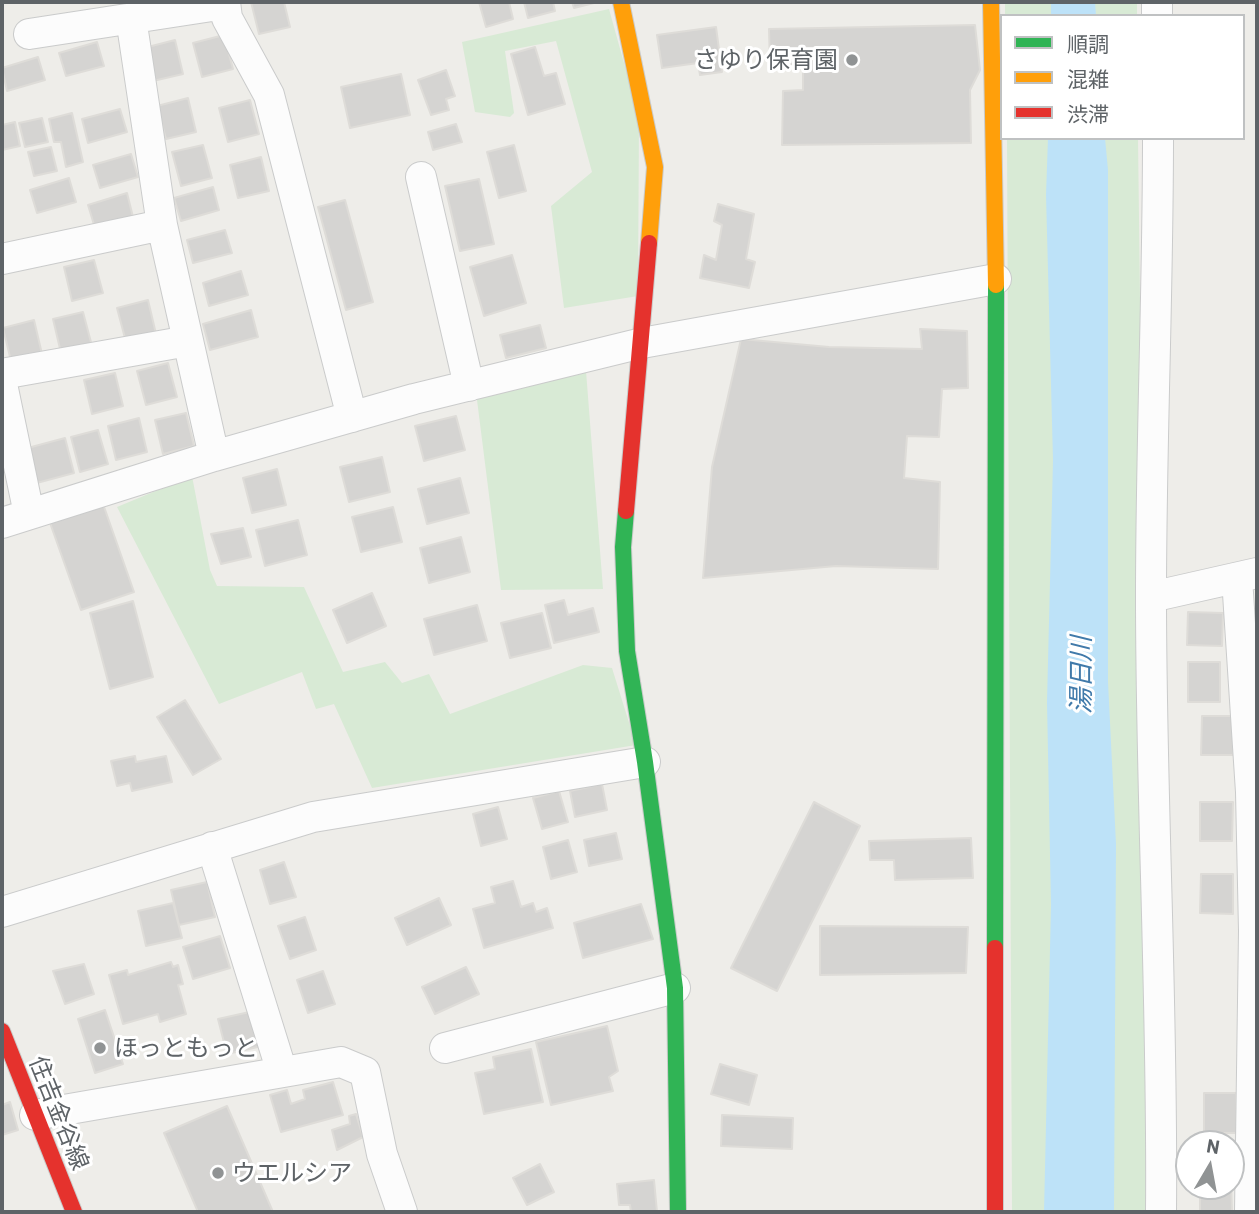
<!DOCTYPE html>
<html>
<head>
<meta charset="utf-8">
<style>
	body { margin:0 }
	#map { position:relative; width:1259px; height:1214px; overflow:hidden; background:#eeede9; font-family:Barlow,"Noto Sans JP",sans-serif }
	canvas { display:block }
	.frame { position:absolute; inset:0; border:4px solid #5e6367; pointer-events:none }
	.legend { position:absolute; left:1000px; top:14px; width:245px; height:126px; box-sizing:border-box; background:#fff; border:2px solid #bfc1c2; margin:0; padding:9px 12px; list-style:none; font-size:21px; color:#5e6367 }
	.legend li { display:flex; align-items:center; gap:14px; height:35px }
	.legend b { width:35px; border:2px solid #bfc1c2 }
	.north { position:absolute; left:1175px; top:1130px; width:70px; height:70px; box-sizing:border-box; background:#fff; border:2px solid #bfc1c2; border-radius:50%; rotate:10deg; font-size:19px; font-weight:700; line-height:28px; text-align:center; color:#5e6367 }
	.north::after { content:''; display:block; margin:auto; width:24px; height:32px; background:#909394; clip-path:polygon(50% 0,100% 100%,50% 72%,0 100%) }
</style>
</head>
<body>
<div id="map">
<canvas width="1259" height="1214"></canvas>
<div class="frame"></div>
<ul class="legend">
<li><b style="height:9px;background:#30b455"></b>順調</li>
<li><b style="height:9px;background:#ff9f0a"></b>混雑</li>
<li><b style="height:9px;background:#e5322d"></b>渋滞</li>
</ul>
<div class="north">N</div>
</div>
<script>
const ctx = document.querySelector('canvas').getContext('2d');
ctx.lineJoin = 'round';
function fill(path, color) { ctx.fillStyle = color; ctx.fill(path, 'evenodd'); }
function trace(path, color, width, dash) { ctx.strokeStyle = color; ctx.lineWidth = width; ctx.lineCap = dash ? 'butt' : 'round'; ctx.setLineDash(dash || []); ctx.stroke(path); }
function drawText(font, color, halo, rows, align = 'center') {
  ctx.font = font + ' Barlow,"Noto Sans JP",sans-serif'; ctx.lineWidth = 6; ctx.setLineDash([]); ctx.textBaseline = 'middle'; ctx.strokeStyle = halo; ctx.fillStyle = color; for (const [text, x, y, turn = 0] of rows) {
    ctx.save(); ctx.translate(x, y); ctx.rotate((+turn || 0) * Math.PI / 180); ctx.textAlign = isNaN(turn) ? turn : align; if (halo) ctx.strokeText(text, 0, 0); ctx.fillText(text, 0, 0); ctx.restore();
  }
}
fill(new Path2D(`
	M1005 2H1137V16H1005Z
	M609 9 639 117 638 296 564 308 551 206 592 172 556 41 505 51 514 113 510 117 475 112 462 42Z
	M1007 138H1138L1144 619 1160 1212H1012Z
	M586 371 603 589 501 590 476 392Z
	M192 476 210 570 217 586 304 587 343 672 385 662 402 683 429 674 450 714 583 665 612 668 636 745 372 788 334 704 316 709 302 672 219 704 117 507Z`), '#d8ead5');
fill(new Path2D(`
	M1051 2H1095L1096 16H1051Z
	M1048 138H1105L1108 170V682L1116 844 1114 1212H1044L1051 905 1047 702 1053 460 1046 195Z`), '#bde2f8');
const building = new Path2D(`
	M251 2H284L290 27 259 34Z
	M479 2H509L513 19 486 27Z
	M524 2H553L555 11 528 18Z
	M572 2H598L574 8Z
	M975 25 980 70 970 90 971 143 782 145 783 91 803 90V68L770 67 769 29Z
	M716 27 722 72 700 75 698 63 662 68 657 35Z
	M224 35 233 69 202 77 193 43Z
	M175 40 183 74 153 81 144 48Z
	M97 42 104 66 66 76 59 53Z
	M535 47 544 76 556 73 565 104 528 115 511 54Z
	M38 57 45 80 7 91 2 68Z
	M446 70 455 96 446 99 449 110 431 115 418 80Z
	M401 74 410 115 350 128 341 87Z
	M188 98 196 132 166 139 157 106Z
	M250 100 259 134 228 142 219 108Z
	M120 109 127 132 88 143 82 119Z
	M72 113 83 162 66 167 61 142H54L49 119Z
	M42 118 48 142 25 147 19 123Z
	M15 122 20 146 2 150V125Z
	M456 124 462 142 433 150 428 132Z
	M203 145 212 178 181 186 172 152Z
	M514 145 526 191 499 198 487 152Z
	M51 147 57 171 34 176 28 152Z
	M131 154 138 177 100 188 93 165Z
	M261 157 269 191 238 198 230 165Z
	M69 178 76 202 37 213 30 190Z
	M479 179 494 244 460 251 445 186Z
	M213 187 219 210 181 221 174 198Z
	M127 193 133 217 95 228 88 205Z
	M345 200 373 302 346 310 318 207Z
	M718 204 754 214 746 259 755 262 749 288 700 278 704 255 716 260 722 225 714 221Z
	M225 230 232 253 193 263 187 240Z
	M512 255 526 303 484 316 470 267Z
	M94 260 103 293 72 301 64 267Z
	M241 271 248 295 209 306 203 283Z
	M148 300 156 334 126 342 117 308Z
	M251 310 258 337 210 350 203 324Z
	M83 312 92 346 61 353 53 319Z
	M34 320 42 354 11 361 3 328Z
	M540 325 546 348 506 358 500 335Z
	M920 329 967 331 968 388 942 389 939 437 907 436 904 478 940 482 938 569 836 566 703 578 712 467 741 339 829 347 922 349Z
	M168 363 177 397 146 405 137 371Z
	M115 373 123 406 92 414 84 380Z
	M186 413 194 446 163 454 155 420Z
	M456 416 465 450 424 461 415 426Z
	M139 418 147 452 116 460 108 426Z
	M98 430 108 464 80 472 71 437Z
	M65 438 74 473 33 484 24 449Z
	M382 457 390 492 349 502 340 467Z
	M277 469 286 505 252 513 243 478Z
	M460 478 469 513 427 524 418 489Z
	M102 501 134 592 81 610 49 520Z
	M393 507 402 542 361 552 352 517Z
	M298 520 307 555 265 566 256 530Z
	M243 528 251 557 221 564 211 534Z
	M461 537 470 572 429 583 420 548Z
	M372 593 386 626 347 643 333 610Z
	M564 600 568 615 593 608 599 632 554 643 545 605Z
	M133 601 153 677 110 689 90 613Z
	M477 605 487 641 434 655 424 619Z
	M1188 612 1223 613 1222 646 1187 645Z
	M542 613 551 648 510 658 501 623Z
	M1188 662H1220V702H1188Z
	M185 700 221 759 193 775 157 717Z
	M1202 716H1234L1233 755H1201Z
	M135 756 136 762 166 756 172 782 132 791 130 783 117 786 111 761Z
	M602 784 607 810 575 817 570 791Z
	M559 791 568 822 542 829 533 798Z
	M814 802 860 826 777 991 731 968Z
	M1200 802H1233L1232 841H1200Z
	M498 807 507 839 481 846 473 814Z
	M616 833 622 859 589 866 584 840Z
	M971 838 973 878 895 880 894 860H870L869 841Z
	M568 840 577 872 551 879 543 847Z
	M284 862 296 897 270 904 260 870Z
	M1201 874H1233V914L1200 913Z
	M513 881 521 907 533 903 536 912 547 908 553 928 484 948 473 909 495 903 491 887Z
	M207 882 215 917 179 925 171 890Z
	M439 898 451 925 407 945 395 918Z
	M173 903 182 938 146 946 138 911Z
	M641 904 653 939 583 958 574 923Z
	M305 917 316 950 290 959 278 926Z
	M820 926 968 927 966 973 820 975Z
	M220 936 230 968 193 979 183 947Z
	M171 962 173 967 178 965 183 984 178 985 186 1014 160 1022 158 1014 123 1024 109 975 127 970 128 975Z
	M84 964 94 994 65 1004 53 971Z
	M466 967 479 994 435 1014 422 987Z
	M323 971 335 1004 308 1013 297 980Z
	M105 1010 123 1064 95 1073 78 1019Z
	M254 1011 262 1046 227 1054 218 1019Z
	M607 1026 618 1071 609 1077 613 1091 551 1105 536 1042Z
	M531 1049 543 1102 484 1114 475 1073 495 1069 493 1057Z
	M720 1064 757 1075 749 1105 711 1094Z
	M333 1082 343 1115 281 1132 270 1095 287 1090 291 1104 305 1099 303 1090Z
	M1204 1093H1236V1133H1204Z
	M10 1102 18 1130 2 1135V1105Z
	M227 1106 273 1212H198L164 1133Z
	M356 1114 363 1137 337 1150 332 1130 350 1124 349 1116Z
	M722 1115 793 1118 792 1149 721 1146Z
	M540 1164 554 1192 527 1205 513 1178Z
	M1231 1178 1232 1212H1200V1186H1231Z
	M654 1180 657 1212H631L630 1205H619L617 1184Z`);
fill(building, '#d5d4d2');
trace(building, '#dedcd8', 2);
const street = new Path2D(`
	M225 2 227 18 269 95 352 417
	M1157 2V16
	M131 18 162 225 214 456
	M29 34 225 4
	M1158 138C1158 291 1151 444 1151 597 1151 802 1163 1007 1161 1212
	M421 177 469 386
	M2 259 162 225
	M2 374 188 341
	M2 384 29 514
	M2 523 214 456 414 399 642 343 996 279
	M1237 578 1251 792 1254 931 1250 1212
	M1151 597 1257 573
	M212 847 282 1072
	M2 912 313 817 645 762
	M445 1048 675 988
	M35 1115 341 1062 365 1072 382 1154 402 1212`);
const fast = new Path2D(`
	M626 511 623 547 627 651 645 762 675 988 678 1212
	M995 948 996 285`);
const slow = new Path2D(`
	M621 2 655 167 649 243
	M991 2 996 285`);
const jam = new Path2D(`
	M626 511 649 243
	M2 1031 74 1212
	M995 1212V948`);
trace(street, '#cacbcb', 32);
trace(fast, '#cacbca', 18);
trace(slow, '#cacbca', 18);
trace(jam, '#cacbca', 18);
trace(street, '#fcfcfc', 30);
trace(fast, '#30b455', 16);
trace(slow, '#ff9f0a', 16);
trace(jam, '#e5322d', 16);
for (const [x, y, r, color] of [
	[852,60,7,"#909394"],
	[100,1048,7,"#909394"],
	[218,1173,7,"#909394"]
]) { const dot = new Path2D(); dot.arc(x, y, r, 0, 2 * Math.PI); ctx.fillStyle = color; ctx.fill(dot); trace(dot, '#fff', 2.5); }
drawText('24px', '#5e6367', '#fff', [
	["さゆり保育園",838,60,"right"],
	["ほっともっと",114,1048],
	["ウエルシア",232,1173]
], 'left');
drawText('24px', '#5e6367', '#fff', [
	["住吉金谷線",59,1113,68]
]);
drawText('italic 26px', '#407aaa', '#fff', [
	["湯日川",1081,675,-90]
]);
</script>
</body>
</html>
